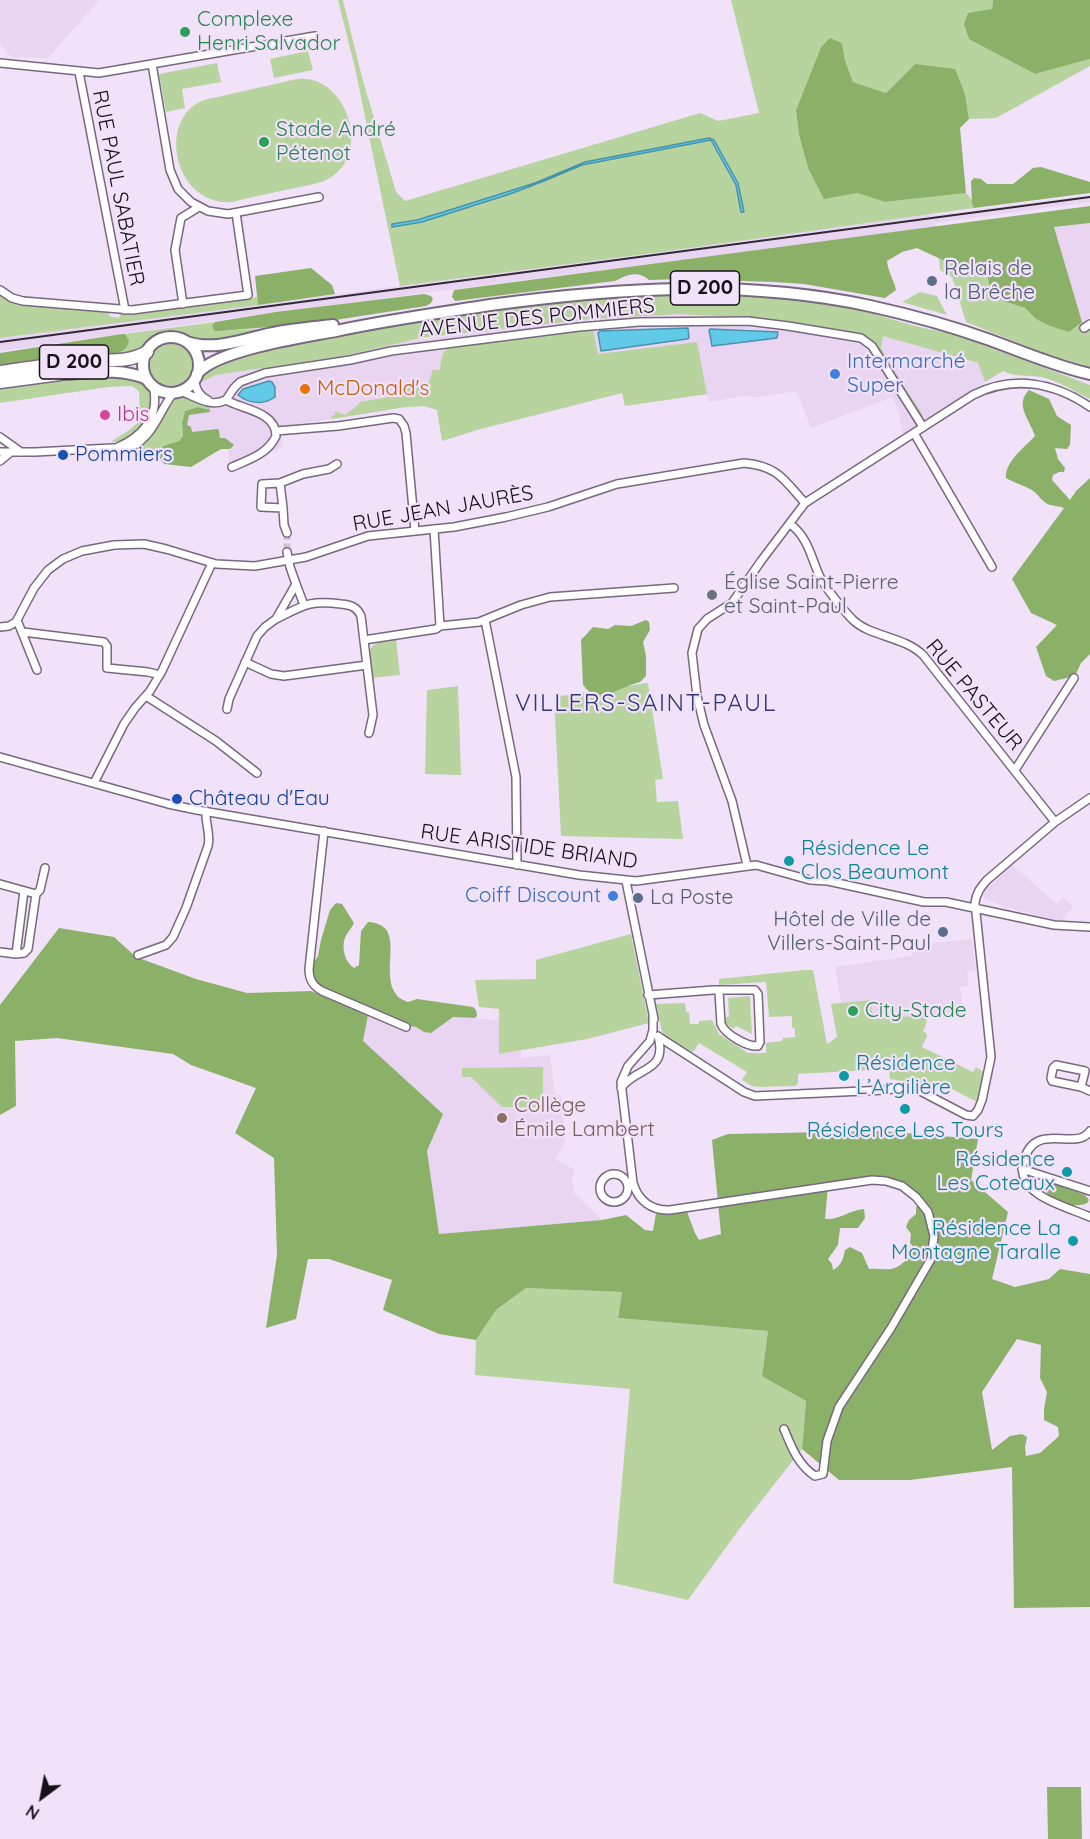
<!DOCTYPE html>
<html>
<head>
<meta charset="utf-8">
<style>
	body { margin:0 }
	#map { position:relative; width:1090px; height:1839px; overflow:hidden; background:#f1e1f9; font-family:Quicksand,sans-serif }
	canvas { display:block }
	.north { position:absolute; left:12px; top:1767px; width:60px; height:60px; -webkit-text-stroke:4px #f1e1f9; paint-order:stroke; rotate:212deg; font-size:16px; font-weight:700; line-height:24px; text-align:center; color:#161119 }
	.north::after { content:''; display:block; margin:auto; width:21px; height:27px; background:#161119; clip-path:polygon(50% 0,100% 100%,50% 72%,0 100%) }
</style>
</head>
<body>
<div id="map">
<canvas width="1090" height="1839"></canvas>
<div class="north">N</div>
</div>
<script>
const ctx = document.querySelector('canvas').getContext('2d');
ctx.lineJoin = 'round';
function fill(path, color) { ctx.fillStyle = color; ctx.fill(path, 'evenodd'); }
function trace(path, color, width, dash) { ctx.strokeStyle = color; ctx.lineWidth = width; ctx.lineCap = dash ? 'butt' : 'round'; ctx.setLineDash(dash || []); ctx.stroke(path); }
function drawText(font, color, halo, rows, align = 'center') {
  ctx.font = font + ' Quicksand,sans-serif'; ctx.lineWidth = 4.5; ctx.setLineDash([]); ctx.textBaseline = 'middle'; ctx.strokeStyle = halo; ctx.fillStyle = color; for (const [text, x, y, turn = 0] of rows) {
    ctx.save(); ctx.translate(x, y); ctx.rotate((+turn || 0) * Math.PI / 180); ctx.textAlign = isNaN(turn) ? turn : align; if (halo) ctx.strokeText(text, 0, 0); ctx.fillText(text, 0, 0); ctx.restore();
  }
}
fill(new Path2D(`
	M0 0H99L48 58 11 57 0 44Z
	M1090 195V202L935 223V227L276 312 0 351V338L661 252 930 214 931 216Z
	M1090 223V317L1082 322 1054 227Z
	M644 314 764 315 880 335 1003 371 903 434 899 412 892 397 811 428 797 391 758 397 743 396 709 402 707 394 625 406 622 393 477 430 442 441 437 410 424 406 406 407 280 427 283 447 228 471 229 449H231L220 438 192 432 187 425 189 395 200 383 215 375 339 357 403 342 532 325Z
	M1012 865 1057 904 1063 897 1073 906 1062 921 1004 907 982 897 985 890Z
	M972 939 976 970 967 971 969 985 960 987 963 1011 873 1020 869 1000 841 1003 835 967 912 956V952L924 951V944Z
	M371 1001 408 1015 499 1020V1054L521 1051V1058L550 1055 555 1094 561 1095 565 1143 555 1159 575 1170 572 1179 574 1193 602 1220 439 1234 427 1151 443 1114 363 1041Z`), '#e9d4f2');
fill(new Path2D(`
	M338 0H343L363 81 396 192 405 201 700 113 718 121 759 113 731 0H993L992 9 1005 58 1035 74 1090 59V66L996 118 969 119 965 94 915 64 886 93 853 82 845 60 842 43 830 39 821 47 796 110 799 135 808 168 857 193 885 202 966 193 973 201 972 204 974 208 661 252 400 286 355 68Z
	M308 51 313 70 274 78 270 59Z
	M217 63 221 82 182 89 185 108 166 112 159 74Z
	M297 79C344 73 371 147 334 175 323 184 308 185 295 188 274 192 253 197 232 202 175 207 155 119 204 100Z
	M939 258 949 263 972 269 988 277 1006 302 1025 308 1036 319 1069 332 1082 322 1090 331V367L1043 353 966 322 952 277 940 270Z
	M668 292C721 293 773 294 825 302 868 309 908 328 952 333L1090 385V399C1074 391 1058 381 1041 377 1028 375 1014 377 1003 371L985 382 978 363 883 336 881 348 896 374 923 415 920 417 867 337 764 318 677 314 592 319 421 338 339 357 215 375 200 383V379L208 368 244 355 369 331 376 327C473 311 570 298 668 292Z
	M920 292 937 296 947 315 902 302Z
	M0 296 16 304 109 312V316L119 318 120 313 138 314 257 297 258 305 0 338Z
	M215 322 212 326 214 331 260 329C241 336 221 344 201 342 186 341 181 326 162 332 149 336 143 347 132 354L66 355 117 353 129 340 125 334Z
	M593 329 598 354 697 342 707 394 625 406 622 393 477 430 442 441 437 410 424 406 406 407 332 419 331 416 335 415V411L345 415 358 405 360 402 395 396 398 390 428 384 433 370H440C441 360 441 352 450 346Z
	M150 365a21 21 0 1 1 42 0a21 21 0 1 1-42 0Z
	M97 374C119 375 143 375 153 397 151 405 150 414 147 421 141 433 124 443 111 442 141 422 140 428 139 391L132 386 108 387 0 403V389Z
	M183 397 210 407V410L198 407 185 411 182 423 183 436 179 441 163 446 160 458 129 452C146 445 154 432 162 416 164 412 166 406 169 403 173 399 178 398 183 397Z
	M396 639 400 675 372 678C369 648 363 644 396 639Z
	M648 683 663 779 655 780 657 802 678 801 683 839 561 836 554 697 589 692 591 694 612 693 627 686Z
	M458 686 461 775 425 774 427 690Z
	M631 934 649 1023 587 1039 499 1054V1009L479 1007 475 980 536 979V960Z
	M804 970H813L827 1044 837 1037 831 1004 870 1000 873 1019 925 1015 927 1022 923 1031 926 1033 927 1036 922 1047 973 1072 976 1067 984 1072 985 1075 977 1102 940 1083 935 1091 914 1083 890 1079 889 1069 798 1074V1083L796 1086 758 1087 752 1086 742 1080 747 1072 699 1043 694 1051 691 1052 665 1036 662 1032 656 1004 685 1003 686 1012H689L690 1024H699V1021L712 1020 719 1034 748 1053H766V1043L782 1041 783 1038 795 1037V1028H792V1016L769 1017 766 982 719 985V979Z
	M750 996 752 1034 736 1026 733 1029 725 1023 723 1017H729L728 998Z
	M543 1067V1107H502L471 1077H462V1068Z
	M526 1288 622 1292 618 1318 768 1331 762 1375 806 1401 802 1449 740 1528 688 1600 613 1583 630 1389 475 1375 476 1340 496 1310Z`), '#b7d49f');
fill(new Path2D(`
	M993 0H1090V59L1035 74 969 39 964 24 968 13 992 9Z
	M830 38 842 43 845 60 853 82 886 93 915 64 955 69 965 94 969 119 960 128 966 193 885 202 857 193 824 199 808 168 799 135 796 110 821 47Z
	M1041 167 1090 182V193L974 208 972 204 971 181 974 178 981 179 987 184H1013L1033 168Z
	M1090 206V223L1054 227 1082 322 1069 332 1050 326 1036 319 1025 308 1006 302 991 294 988 277 972 269 949 263 917 248 902 252 887 261C888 272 894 280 896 290L885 298 804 284 774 282 684 279 649 280C637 270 627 275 615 281L455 301 452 297 454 290Z
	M311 268 332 285 335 294 258 305 255 276Z
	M424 294 431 296 433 299 431 303 426 306 309 324 219 331H214L212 326 215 322 276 312Z
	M122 334H125L129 340C128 348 124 351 116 353L66 355 0 365V353Z
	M1029 390 1049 399 1057 416 1071 425 1070 445 1067 449 1055 448 1058 459 1065 468 1064 472H1059L1053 475 1052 480 1070 500 1076 491 1090 478V654L1081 663 1075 676 1054 681 1046 676 1036 647 1057 625 1031 613 1012 579 1064 508C1059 506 1055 506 1050 505 1042 502 1038 494 1032 490 1023 485 1014 483 1006 478 1005 461 1025 447 1035 436 1030 420 1014 405 1029 390Z
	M198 407 210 410V412L189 415 187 425 191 427 192 432 217 429 219 430 220 438H225L234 445 230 449H221L191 467 164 464 160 458 163 446 179 441 183 436 182 423 185 411Z
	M646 620 649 622 650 630 643 642 646 656V676L640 682 630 685 612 693 604 695 591 694 583 685 581 640 593 627 608 629 615 625 631 626Z
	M336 903 342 904 354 923C351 929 345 935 344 941 342 951 346 963 354 968L359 965 361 931 368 922C408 924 379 971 396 994 398 998 403 1000 408 1002L417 999 473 1007 476 1010 477 1016 475 1018 453 1017 431 1033 424 1032 416 1027 398 1024 318 989 309 969 318 956 321 940 330 910Z
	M59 928 114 937 136 957 196 979 247 993 311 991 368 1015 363 1041 443 1114 427 1151 439 1234 602 1220 626 1215 645 1230 653 1231 656 1213 687 1212 695 1233 699 1240 721 1234 712 1140 728 1134 880 1131 978 1139 971 1180 1008 1212 992 1279 1015 1287 1049 1279 1060 1269 1090 1274V1607L1014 1608 1012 1467 910 1480H839L802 1449 806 1401 762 1376 768 1331 618 1318 622 1292 526 1288 496 1310 476 1340 439 1334 383 1310 392 1280 329 1259H308L296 1319 266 1328 277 1255 274 1158 235 1133 256 1088 191 1065 173 1054 57 1038 15 1041 16 1106 0 1115V1005ZM893 1182 920 1202 916 1207V1214L909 1220 906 1227 911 1234 910 1243 915 1249C910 1257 901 1267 891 1269 884 1270 876 1268 869 1269L862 1253 850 1247 845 1250C843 1259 842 1265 833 1270L832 1264 828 1259 838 1245 840 1228H858L865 1218 864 1209C850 1210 839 1220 825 1219L828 1186ZM1017 1339 1041 1345 1040 1378 1047 1392 1044 1409V1420L1058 1427 1059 1436 1040 1453 1026 1456 1025 1447 1027 1437 1022 1434 1010 1436 992 1450 982 1392Z
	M1045 1180 1085 1195 1089 1200 1087 1203C1074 1210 1039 1200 1045 1180Z
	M1047 1787H1081L1082 1839H1048Z`), '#8bb169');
const water = new Path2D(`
	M709 138 714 140 738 183 744 212H741L736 185 711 140 582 165 544 181 510 194 422 222 392 227V224L417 220 456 208 535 183 585 162Z
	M688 328 689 338 687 339 601 351 598 333 600 331Z
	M709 330 710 329 778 332 777 338 712 346Z
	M269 381 272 382 275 387V397C264 405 249 404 238 395L243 389Z`);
fill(water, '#60cae8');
trace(water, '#4a92aa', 1.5);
trace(new Path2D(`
	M287 533V552`), '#d0c2d7', 7, [7, 3.5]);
const street = new Path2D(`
	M0 63 99 73 315 36
	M152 64 170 170 178 189 191 202 208 211 228 214 319 197
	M79 72 125 310
	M0 290 12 298 23 301 132 310 248 295 236 213
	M183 304 175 250 181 218 199 207
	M1084 328 1090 324
	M195 379C195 389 199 396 208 400
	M180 391C194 396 210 408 226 400 241 409 276 411 276 436 268 454 248 460 232 467
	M226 400 234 388 240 382 265 373 350 360 391 351 579 327 639 322 748 321 788 326 861 338 872 346 923 427
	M276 431 338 426 393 418 399 419 404 426 406 433 415 531
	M914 433 992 567
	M0 437 21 452
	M118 447C145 435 160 415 153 385
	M0 452H35L131 447C154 436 159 411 174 392
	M0 461 11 452
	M280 483 283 508 261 507 262 484 280 483 303 474 329 469 337 464
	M283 508 284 525 287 533
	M790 524C808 537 811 557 819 575 824 586 844 611 853 620 871 637 903 636 923 655L1055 822
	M434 529 440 626
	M296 584 304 605
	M276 619C304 605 309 600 341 604 351 605 357 607 361 616L373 715 369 733
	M17 620 37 670
	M485 620 516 777 517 865
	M0 627 9 626 16 622 34 588 48 570 63 559 82 551 114 545 144 544 166 549 216 564 255 566 306 557 368 536 454 527 506 517 548 507 617 484 744 463C778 466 784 480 805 503
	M23 632 104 642 107 646V668L148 672 160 675
	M364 640 436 629 440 626 479 622 521 605 550 597 674 588
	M245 662 271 674 284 676 367 665
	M146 696 216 741 257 773
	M227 709 229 699 257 636 265 627 276 619 296 584 290 567 287 552
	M0 757 168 804 197 810 579 875 636 881 756 865 810 880 828 881 924 902H946L1054 925 1090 927
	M1015 770 1074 678
	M94 783 124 724 135 708 150 691 162 671 212 563
	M324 831 309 969C309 980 313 986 322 991L406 1027
	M747 865 732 801 704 725 697 696 692 653 698 629 707 619 732 603 761 561 805 503 973 395C1013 375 1054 382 1090 407
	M626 881 654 1019
	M0 884 36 894 40 890 45 868
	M24 891 16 954 24 953 28 949 36 894
	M0 952 16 954
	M138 955 166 945 173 937 186 908 208 846C211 834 205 824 206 811
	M648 995 713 990H755L758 994 760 1042 758 1046C747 1047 725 1034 721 1024L719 991
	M653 1016V1030L650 1041 628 1066 621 1082 633 1183C638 1200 651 1211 670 1210L872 1180 886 1181 902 1186 916 1197 928 1212 934 1236 931 1259 891 1328 839 1407 827 1441 823 1474 815 1476C798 1465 791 1446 784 1429
	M659 1037 744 1092 755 1096 885 1090 908 1087 922 1092 966 1115 973 1116 978 1110 982 1100 991 1057 975 903C976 893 981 887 987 880L1055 822 1090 798
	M1081 1087 1085 1071 1056 1065 1053 1068 1051 1078 1052 1081 1081 1087 1090 1091
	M621 1088C637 1066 668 1073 658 1036
	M1090 1131C1075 1153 1033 1118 1023 1164 1017 1196 1068 1207 1090 1217
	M1022 1169 1090 1191
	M600 1188a14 14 0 1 1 28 0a14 14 0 1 1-28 0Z`);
const primary = new Path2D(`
	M143 365a28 28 0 1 1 56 0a28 28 0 1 1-56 0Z
	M187 342C216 352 249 337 278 332 296 329 315 327 333 325
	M60 374C88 373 120 367 147 379
	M197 374C215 350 305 337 336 331 387 320 439 313 490 305 617 288 744 279 870 306 911 315 951 326 990 340 1023 352 1055 366 1090 374`);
const highway = new Path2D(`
	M0 372C28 368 55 364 83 361 106 359 126 364 147 352
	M0 382 60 374`);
trace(street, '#77687d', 10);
trace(primary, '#77687d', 14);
trace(highway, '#77687d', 15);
trace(street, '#fff', 7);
trace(primary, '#fff', 10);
trace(highway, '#fff', 12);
trace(new Path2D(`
	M0 342 1090 197`), '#2f2933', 2);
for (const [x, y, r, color] of [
	[185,32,6,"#2e9e5b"],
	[264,142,6,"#2e9e5b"],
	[932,281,6,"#5c6f8a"],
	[835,374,6,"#3f7fe0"],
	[305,389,6,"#e8710a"],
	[105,415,6,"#d1479c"],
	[63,455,6,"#1a4fb4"],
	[712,595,6,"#6b7280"],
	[177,799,6,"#1a4fb4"],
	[789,861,6,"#0f9aa8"],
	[613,896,6,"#3f7fe0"],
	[638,898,6,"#5c6f8a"],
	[943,932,6,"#5c6f8a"],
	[853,1011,6,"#2e9e5b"],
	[844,1076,6,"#0f9aa8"],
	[905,1109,6,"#0f9aa8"],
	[502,1118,6,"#8d6e63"],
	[1067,1172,6,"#0f9aa8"],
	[1073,1241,6,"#0f9aa8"]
]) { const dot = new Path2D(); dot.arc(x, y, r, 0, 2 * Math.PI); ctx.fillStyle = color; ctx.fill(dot); trace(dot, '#f1e1f9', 2); }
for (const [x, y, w] of [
	[705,288,69],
	[74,362,69]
]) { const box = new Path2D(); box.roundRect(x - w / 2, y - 17, w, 34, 4.5); ctx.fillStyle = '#f1e1f9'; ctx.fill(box); trace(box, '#161119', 1.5); }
drawText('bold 20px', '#161119', null, [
	["D 200",705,288],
	["D 200",74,362]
]);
drawText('21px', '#27864d', '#f1e1f9', [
	["Complexe",197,20],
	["Henri Salvador",197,44],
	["Stade André",276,130],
	["Pétenot",276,154],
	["City-Stade",865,1011]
], 'left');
drawText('21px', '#161119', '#f1e1f9', [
	["RUE PAUL SABATIER",118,188,79],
	["AVENUE DES POMMIERS",537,318,-6],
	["RUE JEAN JAURÈS",443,509,-10],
	["RUE PASTEUR",974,695,50],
	["RUE ARISTIDE BRIAND",529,847,8]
]);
drawText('21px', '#4e5e75', '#f1e1f9', [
	["Relais de",944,269],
	["la Brêche",944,293],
	["La Poste",650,898],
	["Hôtel de Ville de",931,920,"right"],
	["Villers-Saint-Paul",931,944,"right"]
], 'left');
drawText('21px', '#366cbe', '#f1e1f9', [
	["Intermarché",847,362],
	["Super",847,386],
	["Coiff Discount",601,896,"right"]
], 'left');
drawText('21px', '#c56008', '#f1e1f9', [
	["McDonald's",317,389]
], 'left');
drawText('21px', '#b23c85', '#f1e1f9', [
	["Ibis",117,415]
], 'left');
drawText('21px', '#164399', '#f1e1f9', [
	["Pommiers",75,455],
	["Château d'Eau",189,799]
], 'left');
drawText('21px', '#5b616d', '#f1e1f9', [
	["Église Saint-Pierre",724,583],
	["et Saint-Paul",724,607]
], 'left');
drawText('21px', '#0d838f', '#f1e1f9', [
	["Résidence Le",801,849],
	["Clos Beaumont",801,873],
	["Résidence",856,1064],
	["L’Argilière",856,1088],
	["Résidence Les Tours",905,1131,"center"],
	["Résidence",1055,1160,"right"],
	["Les Coteaux",1055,1184,"right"],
	["Résidence La",1061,1229,"right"],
	["Montagne Taralle",1061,1253,"right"]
], 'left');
drawText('21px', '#785e54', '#f1e1f9', [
	["Collège",514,1106],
	["Émile Lambert",514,1130]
], 'left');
ctx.letterSpacing = '1.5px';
drawText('24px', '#2e3973', '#f1e1f9', [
	["VILLERS-SAINT-PAUL",646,704]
]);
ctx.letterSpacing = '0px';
</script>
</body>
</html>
